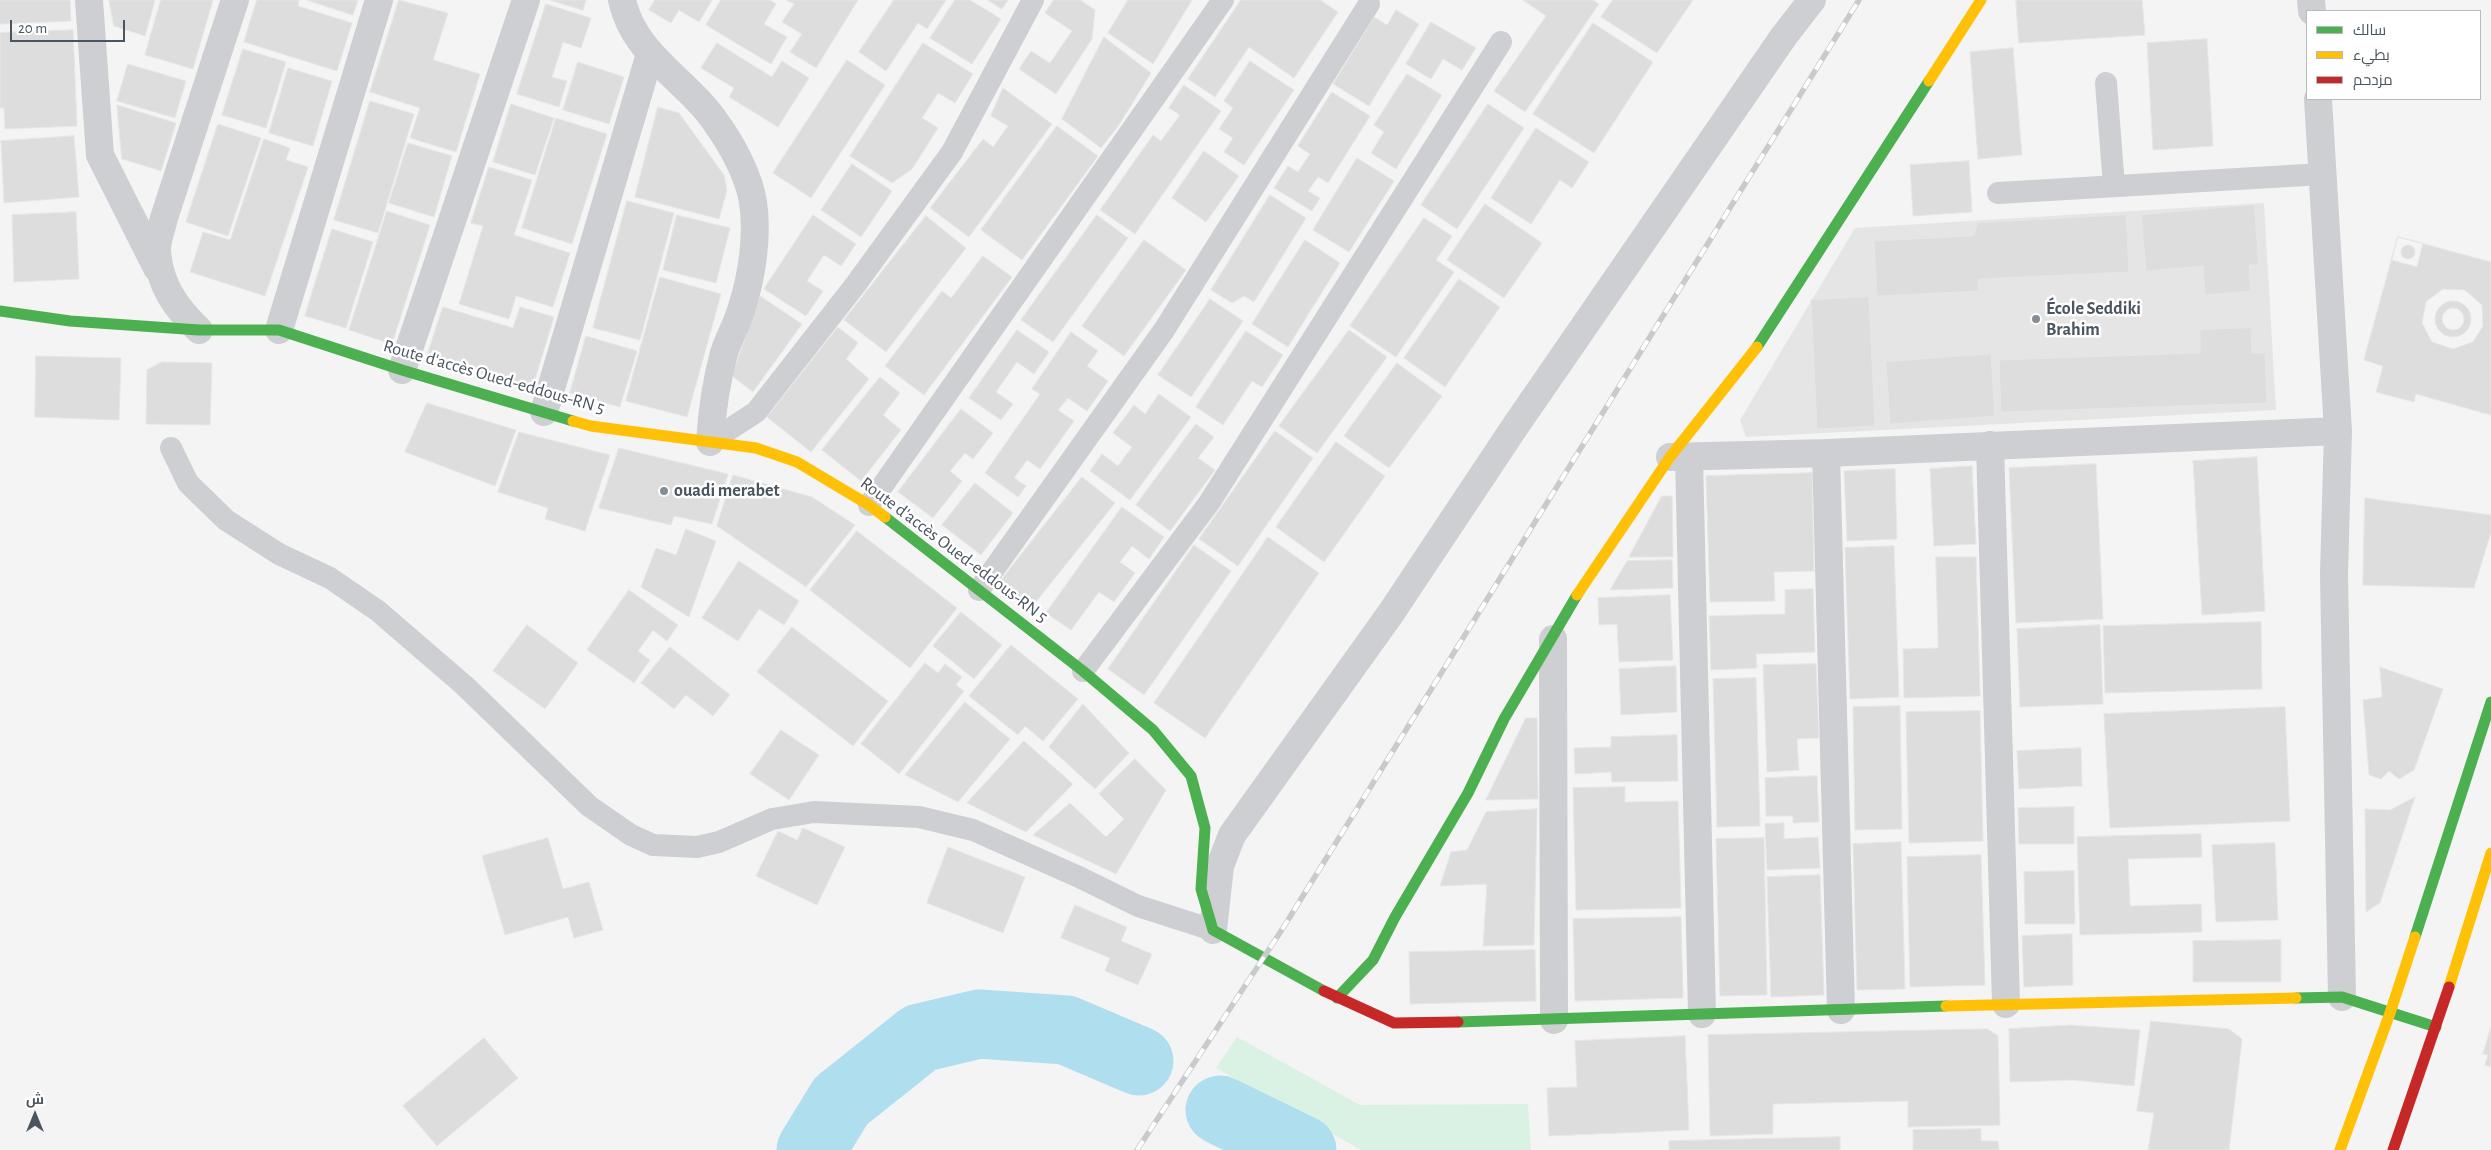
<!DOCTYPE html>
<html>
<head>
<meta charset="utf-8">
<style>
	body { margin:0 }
	#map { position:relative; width:2491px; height:1150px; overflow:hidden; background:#f4f4f4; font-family:"Alegreya Sans",Cairo,sans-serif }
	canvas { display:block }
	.legend { position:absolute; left:2306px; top:10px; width:175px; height:90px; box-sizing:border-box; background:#fff; border:1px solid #b7bbbf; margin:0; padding:6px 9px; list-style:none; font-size:15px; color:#4a5560 }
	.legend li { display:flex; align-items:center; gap:10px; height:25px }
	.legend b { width:25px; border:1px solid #b7bbbf }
	.north { position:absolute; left:10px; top:1090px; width:50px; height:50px; -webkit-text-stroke:4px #fff; paint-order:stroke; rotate:0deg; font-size:14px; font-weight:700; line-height:20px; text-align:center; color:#4a5560 }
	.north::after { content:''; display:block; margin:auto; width:18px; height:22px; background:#4a5560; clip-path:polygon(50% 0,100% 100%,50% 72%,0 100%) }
	.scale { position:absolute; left:10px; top:20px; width:115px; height:22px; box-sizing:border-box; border:2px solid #4a5560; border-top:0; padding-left:6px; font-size:15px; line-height:18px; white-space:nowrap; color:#4a5560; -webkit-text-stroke:4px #fff; paint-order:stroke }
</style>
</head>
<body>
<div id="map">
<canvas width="2491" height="1150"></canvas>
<ul class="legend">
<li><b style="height:6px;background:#4caf50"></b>سالك</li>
<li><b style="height:6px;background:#ffc107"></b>بطيء</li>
<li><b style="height:6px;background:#c62828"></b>مزدحم</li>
</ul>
<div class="north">ش</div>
<div class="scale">20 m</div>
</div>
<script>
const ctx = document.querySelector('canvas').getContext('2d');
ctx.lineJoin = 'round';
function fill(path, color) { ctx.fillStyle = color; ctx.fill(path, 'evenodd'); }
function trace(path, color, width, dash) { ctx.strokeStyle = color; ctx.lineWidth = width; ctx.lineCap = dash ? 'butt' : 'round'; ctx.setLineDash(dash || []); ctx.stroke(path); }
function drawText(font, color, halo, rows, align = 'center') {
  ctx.font = font + ' "Alegreya Sans",sans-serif'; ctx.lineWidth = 5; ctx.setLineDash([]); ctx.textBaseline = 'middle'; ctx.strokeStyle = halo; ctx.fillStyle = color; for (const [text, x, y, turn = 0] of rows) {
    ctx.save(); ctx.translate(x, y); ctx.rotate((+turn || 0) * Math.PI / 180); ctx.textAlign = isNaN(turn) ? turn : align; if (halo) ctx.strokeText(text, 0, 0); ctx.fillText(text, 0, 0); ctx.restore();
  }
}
fill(new Path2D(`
	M2264 203 2276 410 1746 437 1740 420 1855 228Z`), '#e6e5e6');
fill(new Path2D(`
	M1237 1037 1360 1105 1528 1104 1531 1150H1361L1216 1068Z`), '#daf2e4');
trace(new Path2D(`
	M1220 1110 1302 1150
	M811 1150 841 1101 920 1038 979 1024 1066 1030 1139 1061`), '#afdeee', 69);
const building = new Path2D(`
	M0 0H70L71 21 0 24Z
	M109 0H155L145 36 114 26Z
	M161 0H213L193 69 145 55Z
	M257 0H299L298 6 352 23 337 71 244 42Z
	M307 0H358L353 15Z
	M399 0 448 13 433 60 480 74 456 152 410 138 420 108 370 92Z
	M550 0H586L583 10Z
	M655 0H712L699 22 679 10 671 23 649 10Z
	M721 0H770L776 4 764 24 787 37 771 64 706 25Z
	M786 0H858L816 68 790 52 802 34 782 22 794 4Z
	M894 0H946L927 29 918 23 886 71 859 52Z
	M955 0H970L1001 19 972 64 930 38Z
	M988 0H1008L1002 9Z
	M1054 0H1080L1095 10 1092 39 1056 94 1019 69 1031 51 1050 63 1072 31 1045 13Z
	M1128 0H1192L1153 64 1108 33Z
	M1241 0H1320L1338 12 1294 78 1249 47 1215 97 1188 79Z
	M1523 0H1593L1599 4 1525 112 1494 91 1546 16Z
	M1613 0H1693L1657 53 1601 17Z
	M2016 0H2142L2145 35 2019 43Z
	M546 4 591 18 581 48 563 42 552 77 567 81 559 107 517 94Z
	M1396 10 1419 24 1369 106 1333 84 1374 17 1387 25Z
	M1431 22 1476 48 1462 70 1443 59 1431 79 1406 64Z
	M1593 23 1653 62 1594 153 1533 114Z
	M73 30 77 126 5 129 4 108H0V33Z
	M1104 37 1151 73 1119 125 1101 148 1062 119Z
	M2207 39 2213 146 2153 150 2147 43Z
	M717 43 772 77 782 61 809 78 778 127 729 97 734 88 701 68Z
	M923 43 973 74 955 103 938 93 922 118 938 128 912 169 892 183 850 156Z
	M2013 48 2022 155 1978 159 1970 52Z
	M243 49 286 62 266 128 222 115Z
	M847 60 885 85 811 198 773 173Z
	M1250 61 1294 90 1244 165 1224 152 1233 138 1219 129 1233 108 1224 101Z
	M578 62 624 77 609 124 563 110Z
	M128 64 186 81 175 118 117 101Z
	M288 68 332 81 313 146 269 133Z
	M1407 74 1442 95 1396 169 1371 153 1384 132 1374 125Z
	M1184 85 1221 111 1135 234 1100 210 1153 135 1161 141 1180 115 1169 108Z
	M1003 88 1052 124 969 237 930 208 983 139 993 147 1008 126 991 116Z
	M1332 92 1370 116 1328 183 1318 177 1308 191 1320 198 1312 211 1274 188 1288 166 1298 172 1310 154 1298 146Z
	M370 101 414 114 378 233 334 220Z
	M511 104 554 118 535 175 493 162Z
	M1488 104 1524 128 1457 229 1421 205Z
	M117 105 176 123 161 171 122 159Z
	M658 107 679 113 724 175 727 190 719 219 635 197Z
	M556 118 607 134 572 244 522 228Z
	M218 124 261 138 228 236 186 222Z
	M1057 126 1098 156 1022 260 981 230Z
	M1536 128 1589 162 1572 188 1560 180 1531 224 1491 198Z
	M74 136 79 197 4 203 1 141Z
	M264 139 290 148 286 160 308 167 265 296 190 272 203 232 230 240Z
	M408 143 452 156 434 217 389 203Z
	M1204 151 1239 176 1206 222 1172 198Z
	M1357 158 1394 181 1349 252 1313 230Z
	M1969 161 1972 212 1913 216 1910 165Z
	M852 164 892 191 861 237 821 210Z
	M489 167 532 180 514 235 570 253 553 307 516 296 509 319 459 304 483 226 471 223Z
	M1270 195 1306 218 1254 302 1244 296 1232 303 1211 290Z
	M627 201 674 213 640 340 593 328Z
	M1485 204 1542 243 1504 298 1447 260Z
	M2254 205 2259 265H2249L2251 291 2205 295 2203 266 2146 271 2141 215Z
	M387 211 430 225 392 344 349 330Z
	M76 212 79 279 14 282 12 215Z
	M677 215 730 228 716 283 663 270Z
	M813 215 856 244 841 266 824 255 807 281 823 291 806 316 764 289Z
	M1097 215 1128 238 1053 342 1021 320Z
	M2126 215 2129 272 1978 279 1979 291 1877 296 1874 241 1973 236 1978 223Z
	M926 216 966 248 886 352 844 320Z
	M1424 218 1452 236 1436 260 1454 272 1396 357 1350 326Z
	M332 229 373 242 346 328 305 316Z
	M2398 237 2491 262V415L2416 394 2414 402 2376 392 2383 366 2364 360Z
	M2398 237 2423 243 2417 267 2392 260Z
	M1144 240 1186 270 1124 356 1082 326Z
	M1305 240 1340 263 1288 347 1252 324Z
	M2401 252a7 7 0 1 1 14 0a7 7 0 1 1-14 0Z
	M983 256 1012 277 924 395 885 366 942 291 951 298Z
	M660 277 721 294 687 417 626 401Z
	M1459 279 1500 307 1445 387 1404 358Z
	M2443 289 2465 290 2482 305 2483 326 2473 342 2453 349 2432 342 2422 323 2426 302Z
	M760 296 802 324 753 392 732 376Z
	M1869 297 1875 426 1817 429 1811 300Z
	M1210 299 1243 321 1191 397 1158 375Z
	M2435 319a18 18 0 1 1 36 0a18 18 0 1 1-36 0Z
	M443 307 513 328 520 307 554 317 532 389 427 356Z
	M2442 319a11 11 0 1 1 22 0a11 11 0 1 1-22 0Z
	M838 327 858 343 846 359 869 379 811 452 767 417Z
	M2251 328 2252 353H2265L2267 403 2001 412 1999 360 2200 353V330Z
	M1017 330 1049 352 1034 374 1017 362 996 392 1013 404 1001 420 969 398Z
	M1349 330 1387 357 1317 453 1279 426Z
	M1246 331 1283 355 1262 387 1252 381 1223 425 1196 407Z
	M1071 332 1098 351 1087 366 1108 381 1087 411 1068 398 1058 410 1074 421 1040 469 1027 460 1014 478 1026 486 1018 497 985 473 1040 394 1032 389Z
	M586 336 637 351 620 407 570 393Z
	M1991 354 1995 416 1890 424 1886 362Z
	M36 356 121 358 119 420 35 417Z
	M162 362 212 363 210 425 146 424 147 370Z
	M1397 363 1442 396 1389 468 1344 436Z
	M880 377 900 393 883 415 901 430 861 481 822 450Z
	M1159 394 1191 417 1130 500 1090 471 1102 454 1118 466 1132 447 1113 433 1134 405 1145 414Z
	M427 403 516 430 495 486 405 452Z
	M961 409 993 433 973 459 965 453 950 471 962 481 933 518 898 492Z
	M1196 424 1214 437 1198 458 1215 470 1170 531 1136 505Z
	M1275 431 1313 458 1238 566 1199 539Z
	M519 432 610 455 585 531 545 519 548 508 498 492Z
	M1336 442 1385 476 1324 562 1276 527Z
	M619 448 728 474 712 524 674 516 671 525 599 508Z
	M2257 457 2265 611 2202 615 2193 461Z
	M2096 464 2103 619 2016 623 2009 468Z
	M1972 466 1976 544 1934 546 1930 469Z
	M1895 469 1897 539 1847 541 1844 471Z
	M1812 473 1814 571 1774 572 1775 601 1710 602 1706 476Z
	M733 475 812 497 855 525 806 587 717 526Z
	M1082 477 1115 503 1031 608 999 583Z
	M975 483 1013 513 981 555 942 525Z
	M1662 496H1672L1673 557H1629Z
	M2365 498 2491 515V532L2474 588 2363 585Z
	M1122 507 1164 537 1149 559 1132 546 1120 562 1135 573 1114 602 1099 592 1071 630 1046 613Z
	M686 529 716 541 689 617 641 587 656 548 676 555Z
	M857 531 957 608 910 668 810 590Z
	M1268 537 1319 573 1205 738 1154 703Z
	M1194 545 1231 571 1144 695 1108 669Z
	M1894 546 1899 697 1850 699 1845 548Z
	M1936 557H1976L1980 696 1904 698 1903 649 1938 648Z
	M1672 560 1673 588 1610 590 1627 561Z
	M739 561 799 601 784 625 759 609 738 641 702 618Z
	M1813 589 1815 652 1756 654 1757 668 1711 670 1709 616 1785 614V590Z
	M629 590 678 625 667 641 653 630 638 651 650 660 634 683 587 650Z
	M1670 595 1673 660 1619 662 1617 624 1599 625 1598 598Z
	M961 612 1002 645 974 679 933 646Z
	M2261 622 2262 689 2105 693 2103 626Z
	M527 625 578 663 545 709 493 671Z
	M2100 625 2103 704 2020 707 2017 629Z
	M792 627 888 701 853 746 757 672Z
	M1011 645 1078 699 1043 741 1025 726 1018 735 969 696Z
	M670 647 730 695 713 716 686 695 674 709 641 683Z
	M925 663 938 673 945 664 962 677 956 685 964 691 899 774 861 744Z
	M1816 664 1819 738 1797 739 1799 770 1767 772 1763 665Z
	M1676 666 1677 712 1621 715 1619 669Z
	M2380 667 2443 689 2414 770 2399 779 2389 771 2381 779 2369 775 2363 700 2382 697Z
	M1756 678 1760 826 1717 827 1713 679Z
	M965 702 1010 739 958 802 905 775Z
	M1083 704 1129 753 1095 789 1049 747Z
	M1900 706 1902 829 1855 830 1853 707Z
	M2285 707 2290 821 2110 828 2104 714Z
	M1980 711 1983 841 1909 843 1906 712Z
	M1526 718H1537L1538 799 1486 800Z
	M781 730 819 755 789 800 750 774Z
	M1677 735 1678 781 1612 782 1611 772 1575 774 1574 748 1611 747V737Z
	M1024 741 1073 784 1026 832 967 803Z
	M2081 748 2082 786 2019 789 2017 751Z
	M1135 759 1166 790 1116 874 1033 835 1070 803 1106 837 1124 819 1099 794Z
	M1817 776 1819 822 1793 823V816H1766L1765 778Z
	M1625 787V802L1678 801 1681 908 1576 910 1573 788Z
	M2415 797 2380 903 2366 912 2365 809 2390 810Z
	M2074 807V844H2019L2018 808Z
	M1537 809 1534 945 1483 946 1487 884 1440 886 1451 852 1467 850 1486 812Z
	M1784 823V839L1818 837 1820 868 1767 870 1765 824Z
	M803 828 845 847 817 905 756 876 778 831 797 840Z
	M2201 834 2202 857 2128 859 2130 906 2201 904 2202 932 2080 935 2077 837Z
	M548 838 563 889 589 882 603 930 574 938 568 917 505 935 482 856Z
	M1764 838 1767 995 1720 996 1716 839Z
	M1901 842 1905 989 1857 990 1853 844Z
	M2275 843 2278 920 2216 922 2212 845Z
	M948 847 1025 877 1003 933 927 903Z
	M1981 855 1985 985 1910 987 1907 857Z
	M2074 871 2075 924H2025L2024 872Z
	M1820 875 1824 995 1771 997 1767 877Z
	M1075 905 1127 927 1121 941 1152 954 1138 985 1105 971 1110 958 1061 938Z
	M1681 917 1683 998 1575 1001 1573 919Z
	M2072 934 2073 985 2024 987 2022 936Z
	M2281 940V982H2193V941Z
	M1535 950 1536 1001 1410 1004 1409 952Z
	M2151 1021 2229 1029 2242 1039 2229 1150H2148L2154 1113 2137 1111Z
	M2071 1025 2140 1030 2134 1086 2073 1080 2010 1082 2009 1029Z
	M2491 1027V1067L2485 1065 2488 1055 2483 1054Z
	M1988 1029 1998 1036 2000 1125 1908 1127V1101L1773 1104V1134L1710 1136 1708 1035Z
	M1685 1036 1689 1130 1549 1136 1547 1088 1577 1087 1575 1041Z
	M484 1038 518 1078 437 1146 403 1106Z
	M1981 1129V1141H1998L1999 1150H1913V1130Z
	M1840 1137V1150H1669V1141Z`);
fill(building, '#ddddde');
trace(building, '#e5e6e7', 1);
trace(new Path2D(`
	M2106 83 2114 186
	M1998 193 2323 174
	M710 442 756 412 856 284 952 152 1033 0
	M171 448 188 483 226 520 279 554 330 578 378 611 465 686 589 806 631 835 653 845 697 847 719 842 772 819 814 812 919 817 973 830 1079 877 1138 906 1213 930
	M869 505 1223 0
	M979 590 1164 330 1369 4
	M1083 671 1209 503 1501 42`), '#cdcfd2', 22);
trace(new Path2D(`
	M89 0 100 155 157 268
	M622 0C634 56 687 79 717 124 732 145 749 176 753 202 758 235 752 276 742 307 738 323 729 337 724 353 716 382 712 411 710 442
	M2311 0 2312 11
	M2318 99 2338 431 2334 574 2342 997
	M199 330C176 308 160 286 157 252 156 242 162 228 164 218L235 0
	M279 330 379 0
	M402 370 526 0
	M544 412 650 54
	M1990 445 2006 1004
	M1826 453 1841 1010
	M1670 457 1826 453 2338 431
	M1689 457 1702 1014
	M1553 639 1554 1020
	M1213 930 1220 866 1232 835 1391 613 1514 428 1784 36 1812 0`), '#cdcfd2', 28);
trace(new Path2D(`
	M0 311 70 321 199 330H279L402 370 573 421
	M1757 347 1929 81
	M885 517 1083 671 1153 730 1191 776 1205 828 1201 889 1213 930 1324 991
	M2415 937 2491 702
	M1337 998 1373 960 1395 917 1468 793 1504 719 1577 595
	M2296 998 2342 997 2436 1027
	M1458 1022 1946 1006`), '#4caf50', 11);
trace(new Path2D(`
	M1929 81 1981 0
	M573 421 591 426 756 448 797 462 869 505 885 517
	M1577 595 1670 457 1757 347
	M2449 987 2491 853
	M1946 1006 2296 998
	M2340 1150 2390 1013 2415 937`), '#ffc107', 11);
trace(new Path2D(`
	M1324 991 1394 1023 1458 1022
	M2393 1150 2449 987`), '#c62828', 11);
const rail = new Path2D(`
	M1137 1150 1283 928 1859 0`);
trace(rail, '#c8cacc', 5.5);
trace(rail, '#fff', 4, [11]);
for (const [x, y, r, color] of [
	[2036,319,5,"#868d94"],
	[664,491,5,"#868d94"]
]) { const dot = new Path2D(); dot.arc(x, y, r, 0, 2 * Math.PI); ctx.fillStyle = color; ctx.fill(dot); trace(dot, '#fff', 2); }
drawText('bold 18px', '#4a5560', '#fff', [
	["École Seddiki",2046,309],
	["Brahim",2046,330],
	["ouadi merabet",674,491]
], 'left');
drawText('18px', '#4a5560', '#fff', [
	["Route d'accès Oued-eddous-RN 5",494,377,16],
	["Route d'accès Oued-eddous-RN 5",954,550,37]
]);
</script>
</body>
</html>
